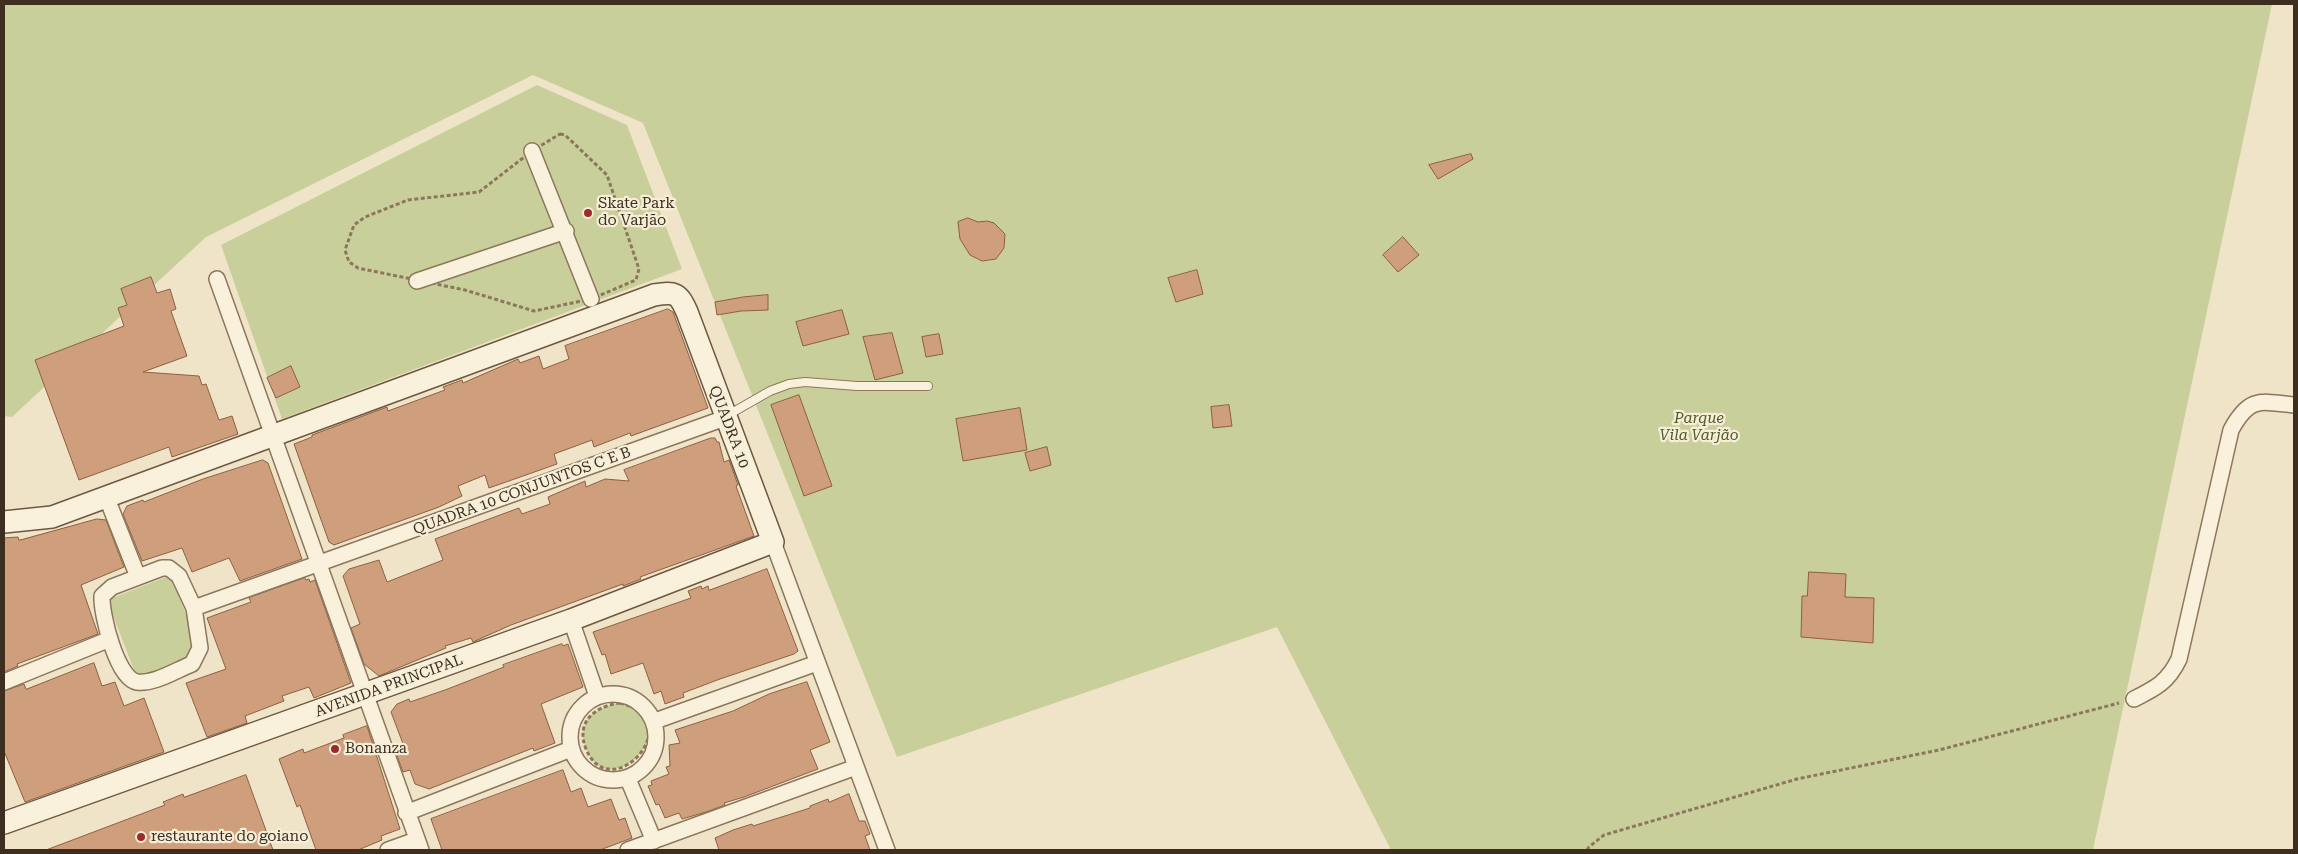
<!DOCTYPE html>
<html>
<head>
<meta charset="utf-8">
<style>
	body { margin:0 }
	#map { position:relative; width:2298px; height:854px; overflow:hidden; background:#f0e4c8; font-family:"Roboto Serif",serif }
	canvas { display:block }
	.frame { position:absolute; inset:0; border:5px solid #3d2e20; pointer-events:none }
</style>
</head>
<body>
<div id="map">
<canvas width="2298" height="854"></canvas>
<div class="frame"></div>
</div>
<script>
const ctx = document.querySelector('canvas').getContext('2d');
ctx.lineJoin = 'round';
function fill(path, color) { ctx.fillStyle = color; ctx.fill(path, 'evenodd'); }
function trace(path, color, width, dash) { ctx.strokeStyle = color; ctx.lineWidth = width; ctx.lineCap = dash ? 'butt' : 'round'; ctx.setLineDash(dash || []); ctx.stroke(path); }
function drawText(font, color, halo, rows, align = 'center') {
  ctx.font = font + ' "Roboto Serif",serif'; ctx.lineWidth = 4.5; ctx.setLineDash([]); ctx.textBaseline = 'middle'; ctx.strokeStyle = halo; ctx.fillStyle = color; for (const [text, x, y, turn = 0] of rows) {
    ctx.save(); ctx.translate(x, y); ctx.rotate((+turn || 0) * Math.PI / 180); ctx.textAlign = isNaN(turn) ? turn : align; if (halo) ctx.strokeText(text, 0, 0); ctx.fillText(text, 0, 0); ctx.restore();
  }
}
fill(new Path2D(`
	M4 4H2272L2093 850H1391L1277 627 897 757 643 123 533 75 206 237 12 417 4 416Z
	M537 85 627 125 682 269 282 419 221 245Z
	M171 575 201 654 137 678 107 600Z
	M620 703C692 719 611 809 586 749 575 722 595 706 620 703Z`), '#c9cf9b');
const building = new Path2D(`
	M1471 154 1473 159 1438 179 1429 165Z
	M968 218 978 222 987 221 994 223 1005 234 1004 248 996 259 982 261 970 255 960 239 958 222Z
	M1403 237 1419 255 1398 272 1383 255Z
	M1197 270 1203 294 1176 302 1168 278Z
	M151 277 157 293 170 289 176 309 171 311 187 356 143 372 199 376 202 385 206 384 219 420 232 416 238 434 172 457 169 447 79 480 35 360 124 326 118 308 127 305 121 289Z
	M768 295V310L741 311 717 315 715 302 743 297Z
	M668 309 673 312 708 408 631 436 630 433 594 447 592 440 554 454 557 464 489 488 485 475 458 486 462 496 439 507 334 545 329 542 294 444 312 437V435L387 407 388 411 445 390 443 387 462 380 463 383 518 359 520 363 539 356 543 369 569 359 565 346Z
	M842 310 849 334 803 346 796 322Z
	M892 333 903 373 875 380 863 337Z
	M939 334 943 354 926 357 922 337Z
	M291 366 300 387 276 398 267 378Z
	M799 395 832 486 804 496 771 405Z
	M1229 405 1232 426 1213 428 1211 407Z
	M1020 408 1027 450 963 461 956 419Z
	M711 438H715L717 442H719L724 462 729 460 738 485 736 486 754 536 640 577 641 579 623 586V584L511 625 473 642 471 638 445 646 446 648 379 676 364 664 351 628 360 624 343 576 349 569 379 560 387 582 443 560 435 539 519 508 522 514 550 504 548 497 585 481 586 487 605 479 629 481 624 470Z
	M1047 447 1051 465 1030 471 1025 453Z
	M263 460 268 463 302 559 240 581 229 558 192 572 182 548 142 561 123 514 127 506 143 500 144 502 203 479Z
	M97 519 106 520 124 567 81 585 98 634 17 664 18 666 4 672V538L18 537 19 540Z
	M767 569 798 651 794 654 720 679 683 693 684 697 665 704 661 691 654 694 643 663 611 674 605 654 602 655 593 632 691 598 688 591 701 586 702 589 708 586 709 590Z
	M1809 572 1846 574 1845 597 1874 598 1873 643 1801 637 1802 596H1807Z
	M305 578 306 580 309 579 310 582 315 580 351 683 314 698 309 687 282 696 284 701 245 716 247 723 207 737 186 683 226 669 207 618 251 602 249 598Z
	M562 644 563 646 568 644 583 687 541 704 555 743 534 751 533 748 429 789 415 784 410 770 403 772 396 753 405 749 391 712 397 704 409 699 410 702 445 690 504 667 503 665Z
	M94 663 102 686 115 682 124 706 144 698 164 752 25 802 4 751V691L24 684 26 689Z
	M807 682 830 742 810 750 818 769 744 797 724 803 725 805 706 812 682 819 679 813 665 818 659 804 656 805 648 786 652 785 651 781 669 774 666 767 670 766 669 745 680 743 675 730 733 711 769 694Z
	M367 726 400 829 381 836 382 840 358 850H316L300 805 297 807 279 759 303 749 304 753 344 738 343 735Z
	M563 770 571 792 581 788 588 807 611 799 619 820 625 818 632 838 600 850H442L431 819Z
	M246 775 273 850H46L165 805 163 802 183 794 184 797Z
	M849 794 859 821H865L870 834 865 836 870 850H719L715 838 733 830 752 824 753 826 810 808V806L828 799 829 802Z`);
fill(building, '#cf9f7d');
trace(building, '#8d5f41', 1);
const lane = new Path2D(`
	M728 415 770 391 789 384 805 382 857 386H928`);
const street = new Path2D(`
	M532 151 591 299
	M217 279 421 850
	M417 281 566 231
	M106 496 138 577
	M773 542 887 850
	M162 568H169L179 576 194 608 200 648 192 664C176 670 155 684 137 682 117 679 101 614 102 596L112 587Z
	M194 608 725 418
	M571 620 597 696
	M4 682 110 639
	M570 737a43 43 0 1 1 86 0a43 43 0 1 1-86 0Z
	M2134 699C2156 688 2168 682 2179 659L2231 430C2249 397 2259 401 2294 405
	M655 721 817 663
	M628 779 654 841
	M406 813 571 749
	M388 850 416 840
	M628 850 856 767`);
const secondary = new Path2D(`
	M4 522 52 517 654 295C675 292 678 292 687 312L773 542 571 620 4 823`);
trace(lane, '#8d765c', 10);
trace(street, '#8d765c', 18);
trace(secondary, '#6f573f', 24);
trace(new Path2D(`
	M560 134 565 135 607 175 639 269 636 280 591 299 534 311 465 290 358 268 349 262 345 250 354 225 365 217 408 200 479 192 532 151Z
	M620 703C692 719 611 809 586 749 575 722 595 706 620 703Z
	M1587 850 1589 847 1604 835 1797 779 1939 750 2119 703`), '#8d765c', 3, [4, 2.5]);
trace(lane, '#faf1dc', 8);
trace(street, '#faf1dc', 15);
trace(secondary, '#faf1dc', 21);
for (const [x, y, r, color] of [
	[588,213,5,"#9e2a2b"],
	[335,749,5,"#9e2a2b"],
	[141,837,5,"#9e2a2b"]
]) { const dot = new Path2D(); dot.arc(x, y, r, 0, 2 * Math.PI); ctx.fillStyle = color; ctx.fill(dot); trace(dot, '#f7eed8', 2); }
drawText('15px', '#3d2e20', '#f7eed8', [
	["Skate Park",598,204],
	["do Varjão",598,221],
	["Bonanza",345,749],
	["restaurante do goiano",151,837]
], 'left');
drawText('italic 15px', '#4d5a26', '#f7eed8', [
	["Parque",1699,419],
	["Vila Varjão",1699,436]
]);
drawText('15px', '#3d2e20', '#f7eed8', [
	["QUADRA 10",729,427,69],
	["QUADRA 10 CONJUNTOS C E B",522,491,-20],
	["AVENIDA PRINCIPAL",389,686,-20]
]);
</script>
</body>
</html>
